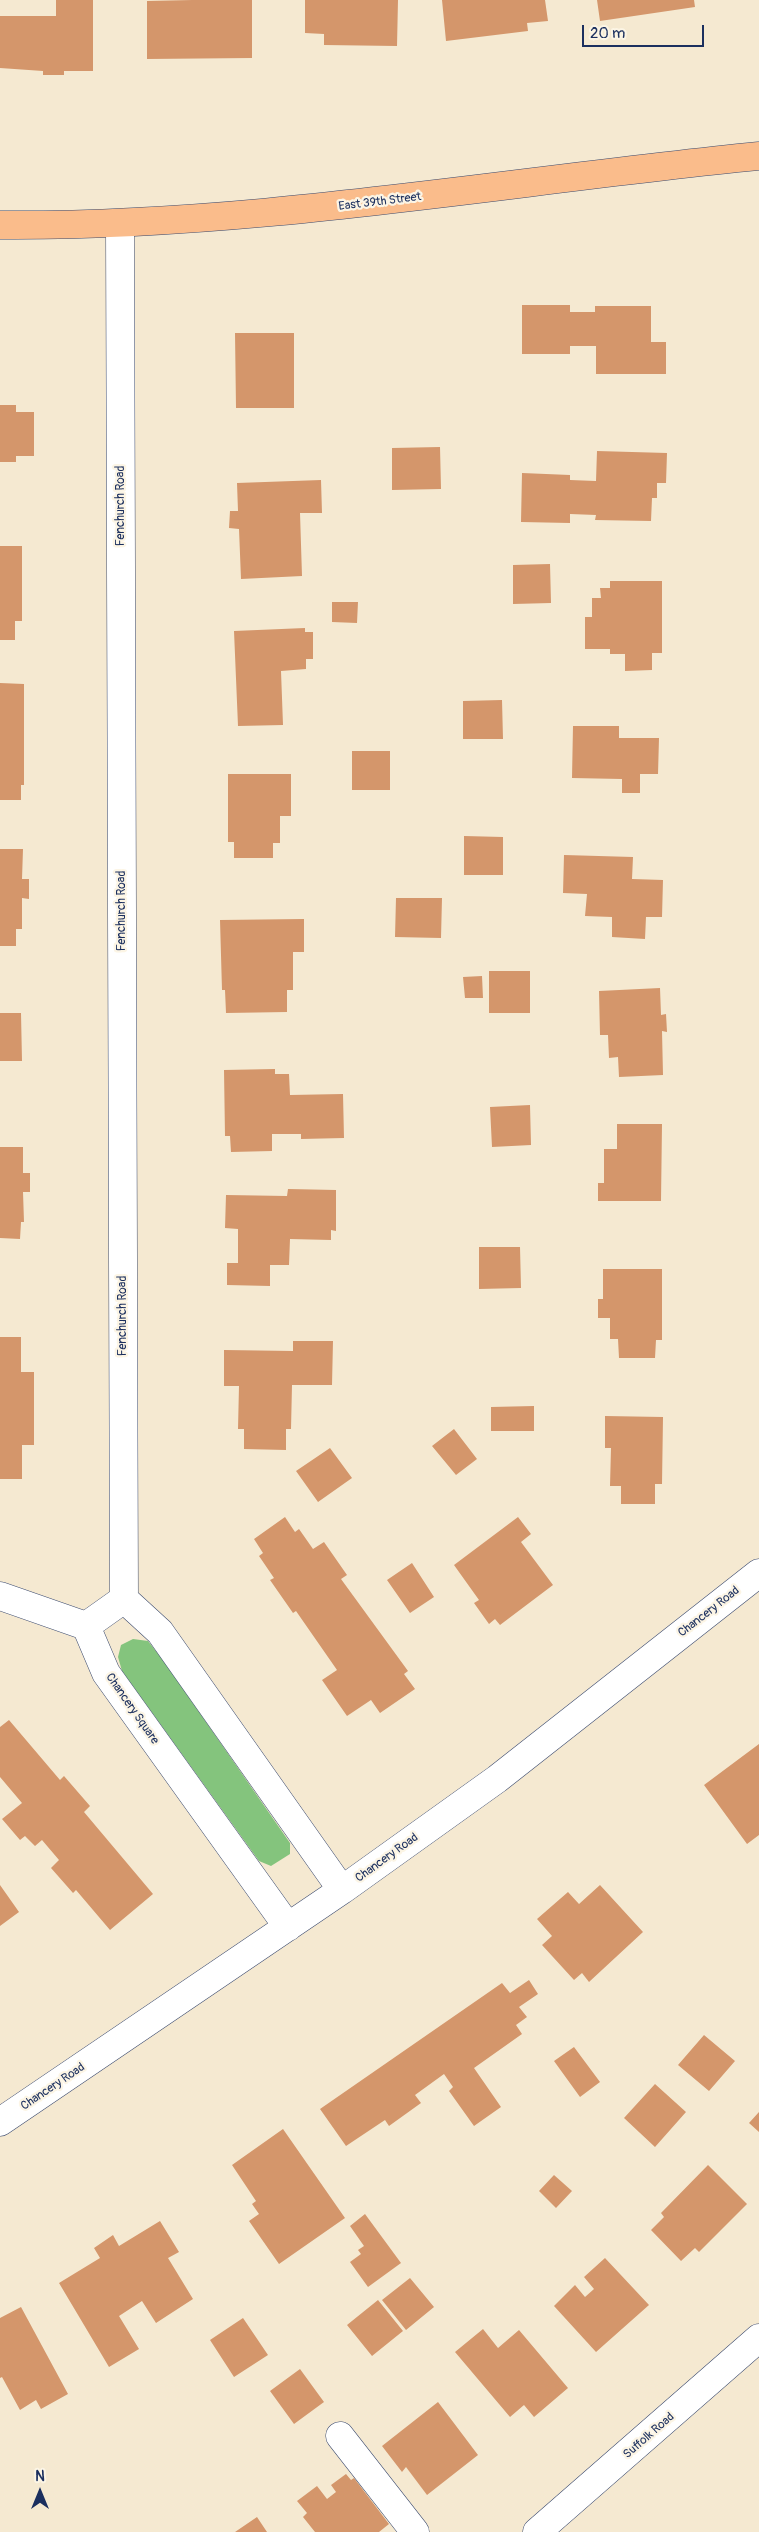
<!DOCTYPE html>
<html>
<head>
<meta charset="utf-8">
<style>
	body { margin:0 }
	#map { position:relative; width:759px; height:2532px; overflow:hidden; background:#f5e9d1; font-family:Pangolin,sans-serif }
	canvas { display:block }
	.north { position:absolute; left:15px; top:2467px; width:50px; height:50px; -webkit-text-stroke:4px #fcf5e5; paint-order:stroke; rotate:0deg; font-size:14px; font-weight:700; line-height:20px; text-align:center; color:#1b2f5e }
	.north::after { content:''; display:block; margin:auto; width:18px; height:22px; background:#1b2f5e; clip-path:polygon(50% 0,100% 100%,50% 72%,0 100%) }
	.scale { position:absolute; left:582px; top:25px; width:122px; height:22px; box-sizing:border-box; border:2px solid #1b2f5e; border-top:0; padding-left:6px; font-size:15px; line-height:18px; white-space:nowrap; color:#1b2f5e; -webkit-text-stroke:4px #fcf5e5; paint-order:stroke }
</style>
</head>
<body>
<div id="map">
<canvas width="759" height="2532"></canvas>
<div class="north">N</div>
<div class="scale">20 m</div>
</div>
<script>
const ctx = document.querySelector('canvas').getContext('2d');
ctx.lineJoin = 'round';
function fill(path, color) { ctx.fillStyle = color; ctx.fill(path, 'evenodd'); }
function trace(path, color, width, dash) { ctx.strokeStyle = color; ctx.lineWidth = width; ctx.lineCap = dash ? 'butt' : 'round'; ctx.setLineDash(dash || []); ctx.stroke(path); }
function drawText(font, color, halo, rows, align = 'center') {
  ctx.font = font + ' Pangolin,sans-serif'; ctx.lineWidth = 4.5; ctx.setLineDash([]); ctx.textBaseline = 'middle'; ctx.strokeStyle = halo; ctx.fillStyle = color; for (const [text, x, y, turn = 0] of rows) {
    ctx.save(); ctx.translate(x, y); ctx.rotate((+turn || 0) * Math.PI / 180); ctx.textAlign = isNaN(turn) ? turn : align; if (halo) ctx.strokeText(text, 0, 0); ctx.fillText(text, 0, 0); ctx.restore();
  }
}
fill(new Path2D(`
	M133 1639 148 1641 163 1660 290 1843V1854L271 1866 259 1861 122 1671 118 1657 121 1645Z`), '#84c47d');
fill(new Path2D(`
	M56 0H93V71H64V75H43V71L0 68V16H56Z
	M192 0H252V58L147 59V1Z
	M305 0H398L397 46 324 45V34L305 33Z
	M442 0H545L548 21 527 23 528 31 446 41Z
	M597 0H694L695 7 600 21Z
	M522 305H570V312H595V306H651V342H666V374H596V346H570V354H522Z
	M235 333H294V408H236Z
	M0 405H16V412H34V456H16V462H0Z
	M440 447 441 489 392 490V448Z
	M597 451 667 453 666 483H657V498H652L651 521 595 520 596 515 570 514V523L521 522 522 473 570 475V480L596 481Z
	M321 480 322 513H300L302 576 241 579 239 529 229 528 230 511H238L237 483Z
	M0 546H22V621H15V640H0Z
	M550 564 551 603 513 604V565Z
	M610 581H662V653H652V670L625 671V654H610V649H585V617H592V598H601L600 588H610Z
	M332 602H358L357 623 332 622Z
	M305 628V632H313V659H306V669L281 671 283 725 238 726 234 631Z
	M0 683 24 684V785H21V800H0Z
	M502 700 503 739H463V701Z
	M573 726H619V738H659L658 774H640V793H622V779L572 778Z
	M352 751H390V790H352Z
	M228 774H291V816H280V843H273V858H234V842H228Z
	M464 836 503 837V875H464Z
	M0 849H23L22 879H29V899L22 898V929H16V946H0Z
	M564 855 633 857 632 879 663 880 662 917H646L645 939 612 937V917L585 916 587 894 563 893Z
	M396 898H442L441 938 395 937Z
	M304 919V952H293V990H287V1012L226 1013 225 990H222L220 920Z
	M489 971H530V1013H489Z
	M482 976 483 998H465L463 977Z
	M660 988 661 1015 666 1014 667 1032 662 1031 663 1075 619 1077 618 1057 609 1058 608 1035H600L599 991Z
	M0 1013H21L22 1061H0Z
	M275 1069V1074H289L290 1095 343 1094 344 1138 301 1139V1134H272V1151L231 1152 230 1136H225L224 1070Z
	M530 1105 531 1145 492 1147 490 1107Z
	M617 1124H662L661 1201H598V1183H604V1149H617Z
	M0 1147H23V1173H30V1192H23L24 1222H21L20 1239 0 1238Z
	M288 1189 336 1190V1231L331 1230V1240L290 1239 289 1265H270V1286L227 1285V1263H238V1229L225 1228 226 1195 287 1196Z
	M479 1247H520L521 1288 479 1289Z
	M603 1269H662V1340H656L655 1358H619L618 1339H610V1318H598V1299H603Z
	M0 1337H21V1372H34V1445H22V1479H0Z
	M293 1341H333L332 1385H292L291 1429H286V1450L244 1449V1429H238L239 1386H224V1350L293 1351Z
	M534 1406V1431H491V1407Z
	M605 1416 663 1417 662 1484H655V1504H621V1486H610L611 1448H605Z
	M454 1429 477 1459 456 1475 432 1446Z
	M330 1448 352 1478 318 1502 296 1471Z
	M285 1517 295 1532 299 1529 313 1549 324 1542 347 1575 341 1579 408 1671 404 1674 415 1689 380 1713 371 1700 347 1716 322 1680 337 1670 296 1611 293 1613 270 1580 274 1578 259 1556 263 1553 254 1539Z
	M518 1517 531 1534 521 1542 553 1585 500 1625 495 1619 489 1624 474 1603 479 1600 454 1565Z
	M412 1563 434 1597 410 1613 387 1580Z
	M9 1720 60 1780 64 1776 90 1806 84 1812 153 1894 110 1930 76 1890 73 1893 51 1868 59 1860 42 1840 35 1846 25 1836 20 1840 2 1819 22 1803 0 1777V1727Z
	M759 1744V1835L747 1844 704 1785Z
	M0 1885 19 1912 0 1926Z
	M600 1885 643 1932 589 1982 582 1973 574 1980 542 1945 552 1936 537 1919 568 1892 579 1904Z
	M529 1980 538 1994 519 2007 527 2017 516 2025 522 2034 474 2068 501 2107 474 2126 449 2091 453 2087 444 2074 415 2095 421 2103 389 2126 385 2120 346 2146 320 2109 502 1983 510 1993Z
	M704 2035 735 2061 709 2091 678 2065Z
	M574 2047 600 2082 580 2097 554 2061Z
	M655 2084 686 2112 655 2147 624 2118Z
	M759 2112V2132L749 2123Z
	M283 2129 345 2218 279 2264 249 2221 259 2214 252 2204 256 2201 232 2165Z
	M708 2165 747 2204 699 2252 695 2248 681 2261 651 2230 664 2217 661 2213Z
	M554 2175 572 2191 556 2208 539 2191Z
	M365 2214 401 2263 368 2287 350 2262 361 2254 358 2250 364 2246 350 2226Z
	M160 2221 179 2252 168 2258 193 2299 156 2323 142 2301 119 2316 139 2349 109 2367 59 2283 100 2258 94 2248 113 2235 119 2246Z
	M605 2258 649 2305 596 2352 554 2306 575 2285 585 2297 594 2289 584 2277Z
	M410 2278 434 2307 406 2330 382 2300Z
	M378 2300 403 2331 372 2356 347 2325Z
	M21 2307 68 2394 41 2409 36 2400 20 2410 2 2377 0 2378V2318Z
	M243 2318 268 2355 234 2377 210 2340Z
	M483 2329 498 2348 519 2330 568 2388 534 2417 524 2405 510 2417 455 2352Z
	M300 2369 324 2402 294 2424 270 2391Z
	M438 2402 478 2455 427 2495 406 2467 402 2472 382 2446Z
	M346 2474 351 2480 354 2478 389 2524 379 2532H315L303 2517 307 2513 297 2501 317 2486 327 2499 336 2492 331 2485Z
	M257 2517 267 2532H235Z`), '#d4966b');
const minor = new Path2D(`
	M120 224 124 1599
	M0 1596 86 1626
	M124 1599 160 1632 342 1890
	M86 1626 106 1673 288 1927
	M86 1626 124 1599
	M0 2122 342 1890 497 1779 759 1573
	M340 2436 415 2532
	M537 2532 759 2338`);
const major = new Path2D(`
	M0 225C255 227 506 181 759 156`);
trace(minor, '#3c4b6f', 29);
trace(major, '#3c4b6f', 29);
trace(minor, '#fff', 28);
trace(major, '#fabc8b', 28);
drawText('12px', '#1b2f5e', '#fcf5e5', [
	["East 39th Street",380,202,-7],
	["Fenchurch Road",121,506,-90],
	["Fenchurch Road",122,911,-90],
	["Fenchurch Road",123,1316,-90],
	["Chancery Road",709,1612,-38],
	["Chancery Square",132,1709,55],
	["Chancery Road",387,1858,-36],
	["Chancery Road",53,2087,-34],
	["Suffolk Road",649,2436,-41]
]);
</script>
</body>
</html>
